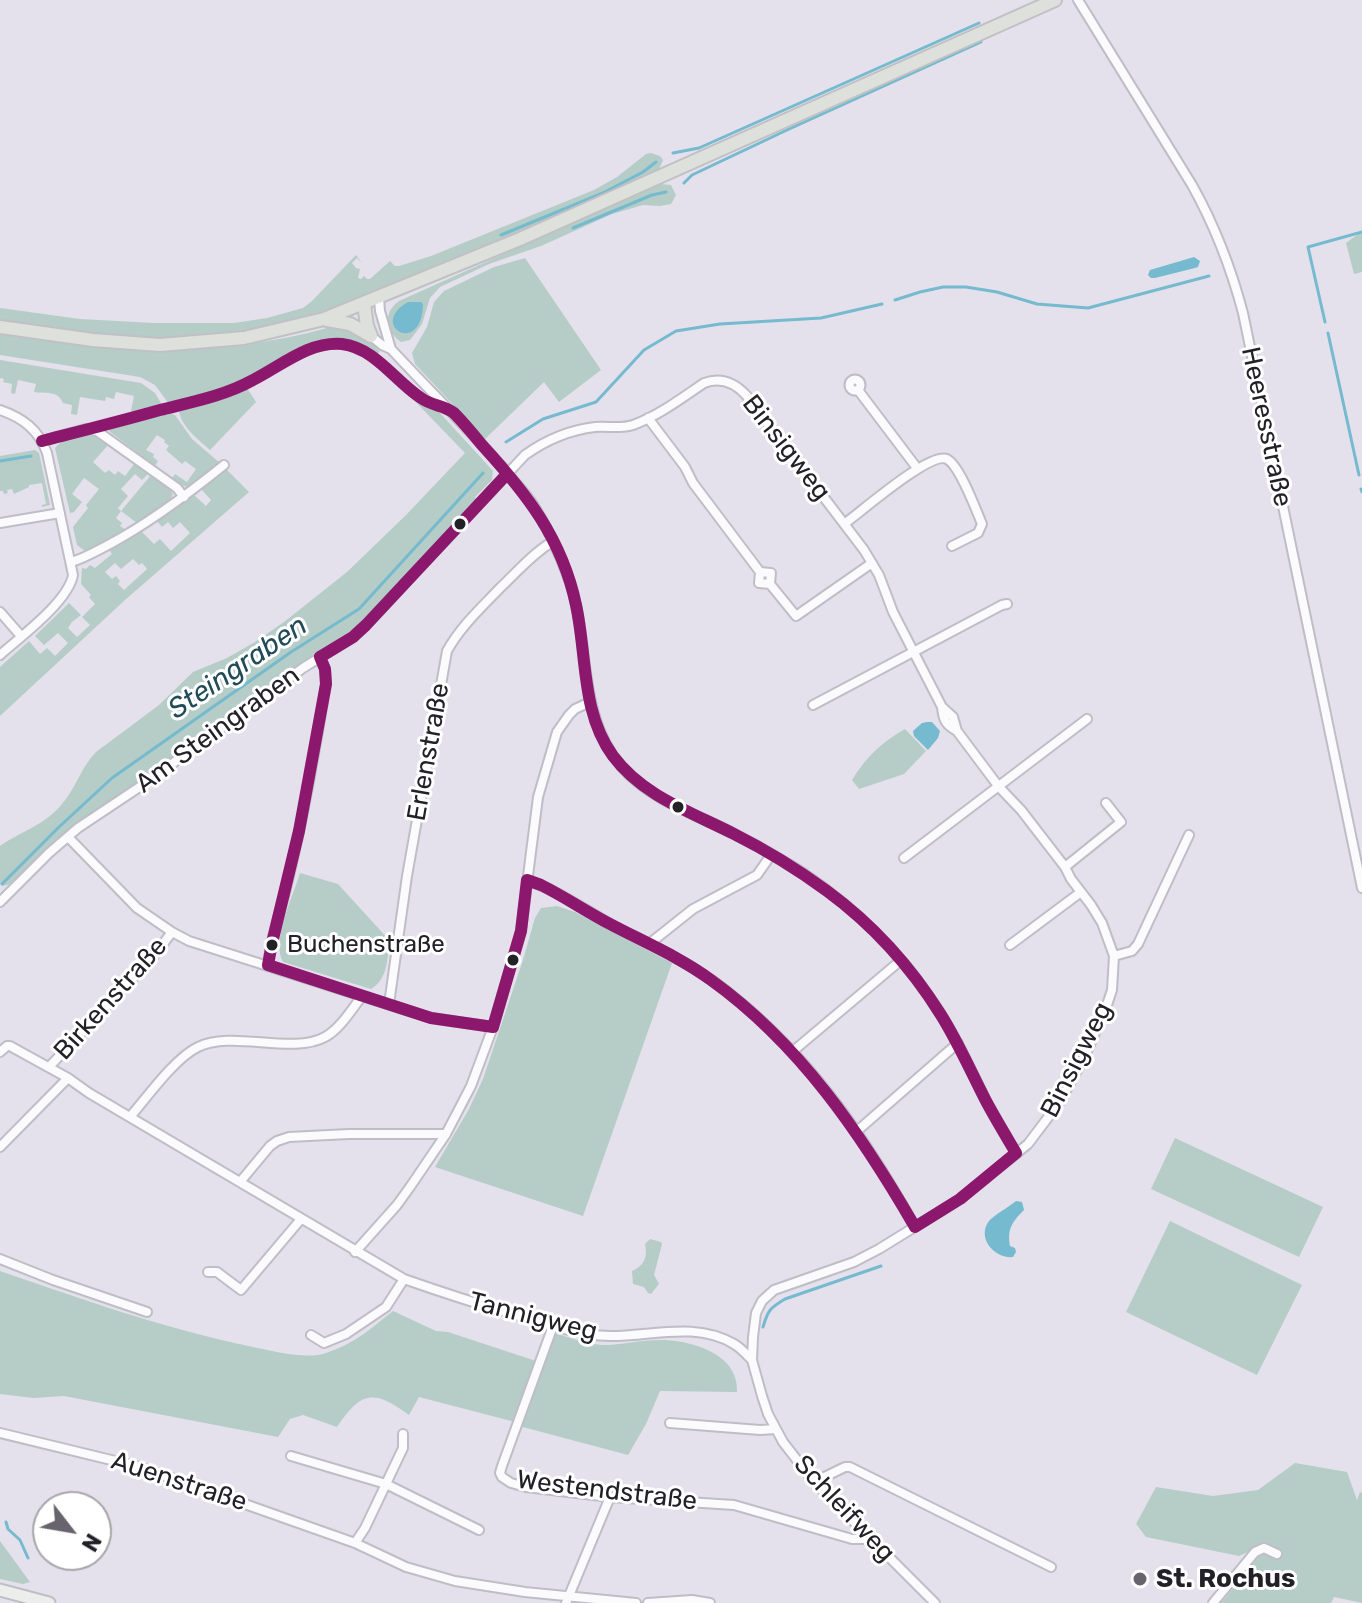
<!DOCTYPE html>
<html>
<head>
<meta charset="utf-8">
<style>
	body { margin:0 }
	#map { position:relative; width:1362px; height:1603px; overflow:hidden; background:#e4e1ec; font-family:Rubik,sans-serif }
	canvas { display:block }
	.north { position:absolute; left:32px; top:1491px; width:80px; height:80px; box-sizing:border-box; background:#fff; border:2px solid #a7a6a9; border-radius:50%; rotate:121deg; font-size:22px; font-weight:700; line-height:32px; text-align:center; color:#232128 }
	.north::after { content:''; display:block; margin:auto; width:28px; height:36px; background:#67646d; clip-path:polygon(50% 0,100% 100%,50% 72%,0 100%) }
</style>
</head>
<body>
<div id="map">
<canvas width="1362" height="1603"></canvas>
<div class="north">N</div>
</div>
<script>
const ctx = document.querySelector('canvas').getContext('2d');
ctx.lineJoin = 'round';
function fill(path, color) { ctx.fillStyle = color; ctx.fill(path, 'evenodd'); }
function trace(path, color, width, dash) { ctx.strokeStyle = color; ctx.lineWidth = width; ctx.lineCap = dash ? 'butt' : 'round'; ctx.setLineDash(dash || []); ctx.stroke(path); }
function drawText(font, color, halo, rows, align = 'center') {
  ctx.font = font + ' Rubik,sans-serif'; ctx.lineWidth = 6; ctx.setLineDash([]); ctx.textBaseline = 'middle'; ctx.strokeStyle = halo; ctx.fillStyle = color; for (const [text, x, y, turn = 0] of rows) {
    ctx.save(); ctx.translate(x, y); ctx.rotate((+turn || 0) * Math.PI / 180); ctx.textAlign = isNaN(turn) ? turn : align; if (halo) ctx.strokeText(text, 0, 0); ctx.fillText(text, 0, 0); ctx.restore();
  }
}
fill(new Path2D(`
	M651 153 660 156 663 160 659 169 655 173 530 229 371 294 290 323 258 331 156 339 119 337 0 321V308L80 319 154 323H234L267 318 303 308 312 301 356 255 362 263 357 258 352 263 356 268 360 269 358 278 361 279 364 276 367 279H370L390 261 395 266H399L431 256 594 190 617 177 646 154Z
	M660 184 671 185 676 195 671 204 660 206 643 205 612 214 541 246 489 264 440 287 430 298 422 324 410 340 401 342C385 331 383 312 399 301Z
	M1362 231V272L1354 274 1346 243Z
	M525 258 601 370 559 402 544 382 485 439 415 364 412 353 427 327 434 302 444 291 494 267Z
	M327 328C350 326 365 336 380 352L377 354C370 351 363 346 355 343 315 328 281 363 248 379 224 391 198 397 172 404H169L155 385 140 377 0 355V332C112 351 216 359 327 328Z
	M0 360 141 383 155 393 162 405 136 412 131 411 134 396 116 392 114 399 106 397 105 401 80 397 77 415 71 414 72 405 63 403C58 390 46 394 34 392L36 384 18 380 15 394 11 393 12 384 3 382 4 379 0 378Z
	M247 388 256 402 210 450C198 439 182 428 179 411L227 398Z
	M409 395 440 413 493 471 492 480 475 497 477 500 357 627 314 654 201 739 66 832 10 884 3 886 0 883V846C21 831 44 826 62 804 76 788 81 767 96 752L159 705 193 672 227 658 255 642 284 622 347 572 406 515 465 453Z
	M168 413 175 415 192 439 220 463 187 487 181 485 172 479 175 474 187 482 196 469 185 461 182 464 166 450 169 446 164 442 165 440 157 435 146 450 154 454 153 457 158 461 155 466 109 431 111 428Z
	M94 434 109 444 93 462 105 473 109 470 115 475 118 471 125 476 135 463 149 473 142 480 135 474 121 489 128 496 118 508 121 511 151 475 170 489 173 494 169 502 137 523 121 511 116 518 122 523 120 526 126 530 85 551 77 545 73 527 88 508 86 505 99 489 84 478 72 494 82 502 74 512 70 513 55 448C64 437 80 434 94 434Z
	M35 450 39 453 50 505 42 507V505L46 504 42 483 29 485V487L14 494 12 489 7 490 8 493 4 494 3 491H0V456Z
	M226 469 249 492 125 600 0 716V667L29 641 40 654 47 648 55 656 68 643 58 633 44 645 35 636 69 603 81 615 72 622 68 628 77 637 90 625 82 617 95 604 89 597 91 595 81 584 82 568 86 569 90 565 95 568 112 554 109 550 141 531 154 544 160 539 171 551 190 533 180 522 173 528 168 522 162 527 157 521 194 495 206 506 211 500 201 489ZM133 559 139 565 142 563 147 569 124 590 118 584 120 581 116 576 112 579 105 572 115 563 121 569Z
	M905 729 926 751 904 774 859 789 852 780C866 757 882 742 905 729Z
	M300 873 338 884 390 941C387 959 388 979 371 989L283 962C271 940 293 897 300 873Z
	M557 906 575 912 672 963 583 1216 435 1167 469 1109 483 1079 523 960 535 918 541 908Z
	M1175 1138 1323 1207 1299 1257 1151 1189Z
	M1170 1221 1302 1285 1257 1375 1126 1312Z
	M650 1239 661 1242 662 1244 654 1275 659 1284 651 1294 648 1293 644 1287 633 1284 632 1271C644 1266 648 1257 645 1244Z
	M0 1271C84 1300 166 1329 253 1347 273 1351 307 1360 326 1353 352 1345 372 1328 393 1311L436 1331 448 1332 536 1361 515 1422 419 1397 409 1415C374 1389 361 1391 337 1427L303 1415 290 1419 278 1437 64 1396 34 1398 0 1394Z
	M554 1333C569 1337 586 1344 602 1345 623 1345 644 1339 665 1340 696 1342 739 1355 737 1392L660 1391 646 1424 628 1455 519 1426Z
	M1295 1463 1347 1472 1357 1500 1360 1492 1362 1493V1603L1334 1597 1331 1603H1221L1259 1556 1265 1554 1276 1557 1280 1550 1272 1545H1264L1239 1556 1146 1537 1136 1524 1156 1487 1213 1496 1258 1490Z
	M0 1541 30 1582 23 1584 0 1579Z`), '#b5cdc6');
fill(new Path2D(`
	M1194 257 1200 261 1198 267 1195 268 1155 278H1151L1148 275 1150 270Z
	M408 302H421L423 304C422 358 367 325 408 302Z
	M927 722H932L940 731 938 738 928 750 914 736 913 731 922 723Z
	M1016 1201 1022 1202 1024 1210C1012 1222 1007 1229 1010 1246L1015 1248 1016 1252 1013 1257C995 1259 976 1238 989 1221 994 1215 1009 1207 1016 1201Z`), '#75bace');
trace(new Path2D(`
	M673 153 699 148 979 23
	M684 183 692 175 787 130 981 42
	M573 228 652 195 666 192
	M501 235 603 193 643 172 656 162
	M895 300 920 292 943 287H966L997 292 1037 304 1088 308 1209 276
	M1325 322 1308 247 1362 232
	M1328 333 1359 475
	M506 442 543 419 596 402 644 350 676 331 720 324 821 318 882 304
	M0 461 31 456
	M1361 489 1362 492
	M2 884 59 827 112 778 291 652 359 609 483 473
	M763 1327C768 1310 770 1308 785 1299L881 1266
	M6 1522 8 1529 20 1540 28 1558`), '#75bace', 3);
const street = new Path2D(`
	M1078 0 1192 185C1215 226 1231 268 1243 313L1362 888
	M379 298 380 311 391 349
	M371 336 382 345 391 349C428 389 467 427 503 468 513 481 525 492 534 506 547 527 559 553 568 577 591 639 576 713 621 766 650 800 696 814 735 834 758 846 781 859 803 873 854 907 901 953 935 1005 955 1035 970 1068 986 1101 996 1119 1006 1136 1016 1153
	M849.5 385a5.5 5.5 0 1 1 11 0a5.5 5.5 0 1 1-11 0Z
	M858 390 917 468
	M0 410C23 418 39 430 47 453L73 575C68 602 20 637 0 655
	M648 418 685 467 693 483 760 572
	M42 441 86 429 97 431 177 488 184 497
	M0 523 60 513
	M844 524C861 512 930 451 947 459 960 466 976 510 982 524L978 533 952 546
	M71 562C85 558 98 550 110 544 151 522 188 494 224 465
	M760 572 771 573 770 584 759 583Z
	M770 584 796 616 872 563
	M0 612 21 636
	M813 705 1002 605 1007 604
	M68 837 137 908 172 932 189 941 431 1018 493 1027
	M904 858 1087 719
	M1065 867 1121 822 1106 803
	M527 880C559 891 585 910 614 926 649 944 688 962 720 986 806 1051 863 1134 915 1227
	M0 902 49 853 78 828 150 780 303 668 353 637 366 625 525 455C546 440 569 430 595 427 608 426 621 429 633 425 658 416 682 398 704 383 720 377 734 382 746 395L864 550 879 575 893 612 942 707C943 720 946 725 957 731L953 717 942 707
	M649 944 693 909 757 875 771 855
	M1010 945 1081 892
	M1114 956 1132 951 1138 944 1189 835
	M268 965C271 935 282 908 288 880 304 815 315 749 326 684L325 669 320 657
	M389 1004 407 876 447 651C461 626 481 608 500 588 517 572 532 554 552 542
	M0 1052 7 1046H10L68 1078 89 1093 404 1279C441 1292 478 1304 516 1315 539 1322 563 1330 588 1334 635 1343 689 1317 734 1344 741 1348 746 1354 752 1360
	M792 1052 900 961
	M49 1067 153 957 172 932
	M130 1117C148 1096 175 1058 198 1047 232 1030 292 1055 325 1037 340 1029 352 1009 362 996
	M857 1131 958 1043
	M0 1147 68 1078
	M240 1182 270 1146 277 1141 289 1137 349 1134H446
	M355 1252 397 1205 410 1187 446 1134 471 1086 493 1027 521 931 538 797 557 732 569 715 575 709 590 702
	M0 1259 53 1280 147 1312
	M208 1272H217L241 1290 301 1219
	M553 1326 502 1466 500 1473 502 1477 511 1483 526 1487 610 1497 734 1505 852 1539H863L868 1536
	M311 1335 324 1343 346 1334 386 1307 404 1279
	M670 1423 760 1430 776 1429
	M0 1433 140 1467 355 1543 406 1567 455 1581 525 1592 636 1603
	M291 1456 386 1484 479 1530
	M814 1482 845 1467H850L1051 1567
	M355 1543 365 1528 403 1448V1434
	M566 1603 610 1497
	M648 1603 692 1600 710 1603
	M935 1603 814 1482 783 1442 768 1414 762 1396 752 1360 753 1337 756 1313 762 1301 774 1290 854 1262 879 1249 960 1199 1028 1144 1059 1103 1084 1058 1107 1005 1112 990 1114 956 1102 923 1091 905 1071 879 1065 867 1021 810 999 787 957 731
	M1213 1603 1255 1552 1264 1548 1277 1554`);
const secondary = new Path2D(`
	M0 1590 49 1603`);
const primary = new Path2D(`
	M364 304 367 326 371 336
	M327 320 350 324 371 336
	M0 327 93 340 160 345 244 338 324 319 520 239 1055 0`);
trace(street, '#bfbdc6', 12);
trace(secondary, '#bfbdc6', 15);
trace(primary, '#c1c0c5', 16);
trace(street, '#fbfafc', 8);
trace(secondary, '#eceeec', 11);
trace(primary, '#dee0dc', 12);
trace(new Path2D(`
	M42 441C81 431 121 421 160 410 192 402 224 396 253 380 281 366 309 341 342 344 375 348 395 381 421 398 432 406 444 405 454 413 464 423 473 434 482 445 526 493 562 538 576 605 587 655 581 713 613 756 643 796 691 812 734 834 766 850 797 869 827 891 872 924 911 967 941 1015 958 1042 971 1072 986 1101 995 1118 1006 1136 1016 1153L960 1199 915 1227C861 1134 800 1044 711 980 680 957 644 942 610 924 587 912 565 897 541 885L527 880 521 931 493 1027 431 1018 268 965 272 943 299 831 326 684 325 669 320 657 353 637 366 625 507 474`), '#8c186e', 12);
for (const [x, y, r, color] of [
	[460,524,7,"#232128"],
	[678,807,7,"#232128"],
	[272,945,7,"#232128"],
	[513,960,7,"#232128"],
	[1140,1579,8,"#67646d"]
]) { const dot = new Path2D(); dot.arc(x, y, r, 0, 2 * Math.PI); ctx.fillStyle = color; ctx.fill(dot); trace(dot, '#fff', 3); }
drawText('24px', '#232128', '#fff', [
	["Buchenstraße",287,945]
], 'left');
drawText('26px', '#232128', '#fff', [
	["Heeresstraße",1266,427,78],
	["Binsigweg",786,448,52],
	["Am Steingraben",218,730,-36],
	["Erlenstraße",429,752,-80],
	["Birkenstraße",111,999,-48],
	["Binsigweg",1077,1060,-63],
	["Tannigweg",533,1317,14],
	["Auenstraße",179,1482,18],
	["Westendstraße",607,1491,7],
	["Schleifweg",844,1509,47]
]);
drawText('bold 26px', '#232128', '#fff', [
	["St. Rochus",1156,1579]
], 'left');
drawText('italic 28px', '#214c57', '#fff', [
	["Steingraben",238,668,-34]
]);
</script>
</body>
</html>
